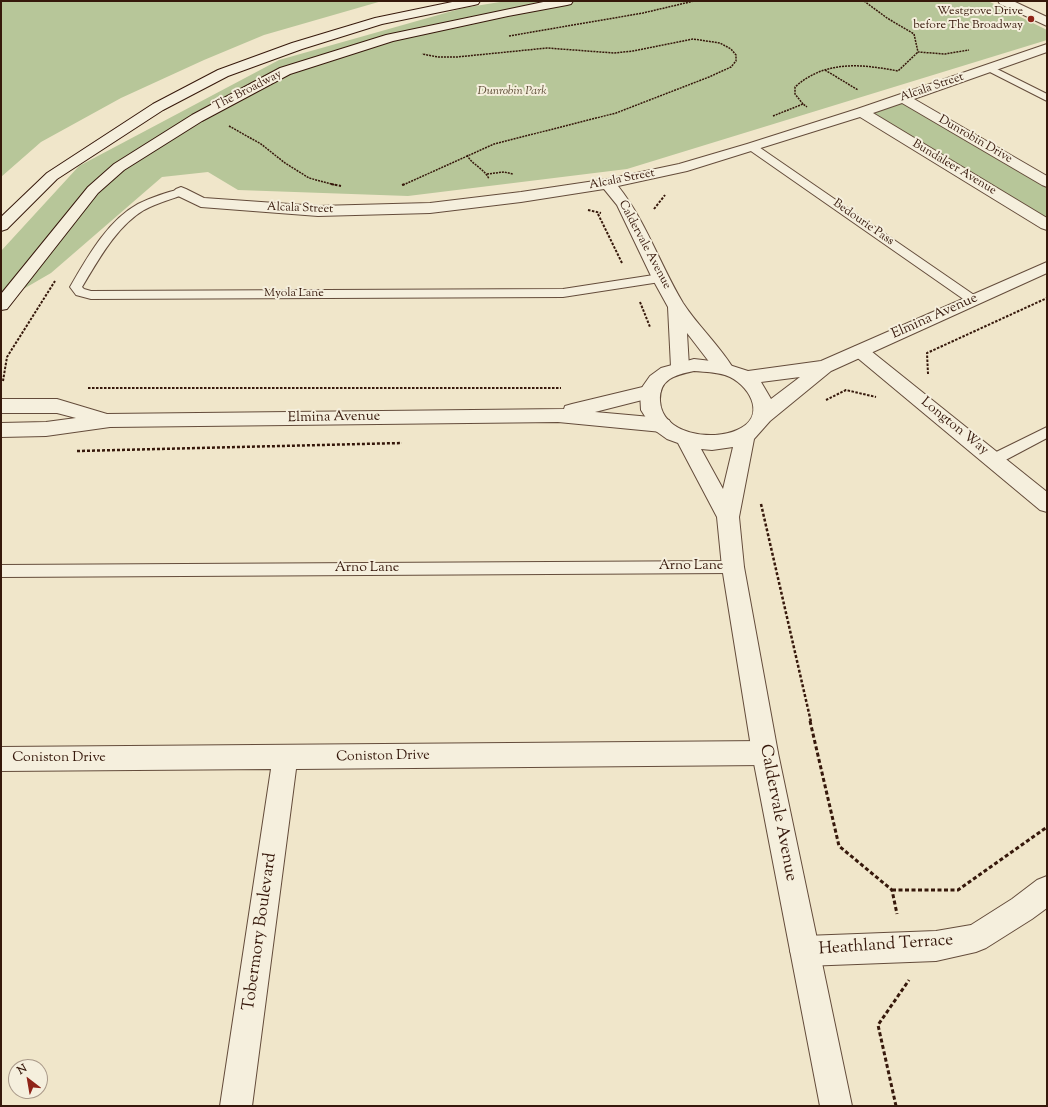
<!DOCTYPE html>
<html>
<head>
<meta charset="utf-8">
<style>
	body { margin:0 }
	#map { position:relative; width:1048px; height:1107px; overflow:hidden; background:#f0e6ca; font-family:"Sorts Mill Goudy",serif }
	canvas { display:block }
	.frame { position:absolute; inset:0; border:2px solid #36180b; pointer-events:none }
	.north { position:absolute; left:8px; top:1059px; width:40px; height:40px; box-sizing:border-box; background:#f5efdd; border:1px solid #a99989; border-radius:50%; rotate:329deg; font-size:11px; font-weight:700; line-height:16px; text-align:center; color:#36180b }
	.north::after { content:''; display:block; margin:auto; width:14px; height:18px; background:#8f2418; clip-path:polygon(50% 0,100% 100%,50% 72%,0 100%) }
</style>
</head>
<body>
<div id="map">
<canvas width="1048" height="1107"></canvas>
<div class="frame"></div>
<div class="north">N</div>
</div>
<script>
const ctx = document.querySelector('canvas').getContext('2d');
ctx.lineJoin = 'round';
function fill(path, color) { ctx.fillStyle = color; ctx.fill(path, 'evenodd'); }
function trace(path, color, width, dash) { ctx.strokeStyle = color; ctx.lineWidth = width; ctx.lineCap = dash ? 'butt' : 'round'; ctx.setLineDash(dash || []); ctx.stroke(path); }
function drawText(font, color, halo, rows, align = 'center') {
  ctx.font = font + ' "Sorts Mill Goudy",serif'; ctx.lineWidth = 4; ctx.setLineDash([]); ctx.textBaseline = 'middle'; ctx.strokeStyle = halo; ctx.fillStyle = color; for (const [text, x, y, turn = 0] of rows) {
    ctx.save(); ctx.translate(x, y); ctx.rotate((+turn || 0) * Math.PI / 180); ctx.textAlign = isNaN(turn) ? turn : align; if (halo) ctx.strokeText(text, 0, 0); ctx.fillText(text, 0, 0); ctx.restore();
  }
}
fill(new Path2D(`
	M1 1H382L264 35 204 60 121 98 41 142 1 177Z
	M506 1H988L1047 30V40L627 169 408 196 238 190 208 172 162 177 51 273 1 302V251L79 166 279 60 463 8Z
	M903 98 1047 182V225L862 112Z`), '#b7c699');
const service = new Path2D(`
	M989 65 1047 94V101L986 70 984 68Z
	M752 144 756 145 977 297 979 300 977 303H969L748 149 747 147Z
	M181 189 187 192 185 194C172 199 157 203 144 210 116 227 99 259 82 287L84 289 91 291 563 289 660 274 664 275 666 278 664 281 660 282 563 297 91 299 76 295 70 287C87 258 107 221 138 204 150 198 167 192 181 189Z
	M1047 427V438L998 464 993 465 988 464 986 460 988 456Z
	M733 561 739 562 741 567 739 572 733 573 1 577V565Z`);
const minor = new Path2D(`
	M1047 44V52L914 99 1047 176V187L1042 185 902 103 873 113 1047 218V230L1041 228 860 117 687 171 618 186C646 221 660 265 683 303 698 326 719 345 733 368L731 372 724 374 717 372 687 333 689 367 687 371 680 373 673 371 671 367 668 307 652 278 617 205 604 189 521 202 430 213 318 216 201 207 176 195 173 192 176 189 181 187 186 189 204 198 318 206 430 203 521 192 608 179 679 164 747 144 857 109Z
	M860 345 866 347 1047 492V512L1040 510 854 355 851 351 854 347Z
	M651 385 658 386 661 391 658 396 595 412 662 418 669 420 672 425 669 430 662 432 558 422 110 427 46 436 1 437V423L46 422 76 418 57 413H1V399H57L107 414 564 409 565 406 572 404Z
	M765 741 774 745 778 753 774 761 765 765 296 769 252 1106H220L271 769 1 771V747Z
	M1047 876V908L1032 919 986 948 976 952 936 961 805 966 795 961 790 951 795 941 805 936 936 931 971 925 1012 899 1037 880Z`);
const tertiary = new Path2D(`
	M998 1H1013L1047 17V26L1000 4Z
	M1047 262V273L831 371 770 421 754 439 739 517 744 567 778 753 852 1106H820L752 753 722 567 717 517 678 443 667 439 653 429 641 410 640 392 643 386 650 376 661 368 694 359 720 362 748 371 821 361ZM694 371C706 372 719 372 730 377 752 388 766 418 737 430 713 441 662 435 660 401 659 379 675 375 694 371ZM800 377 771 399 761 382ZM733 447 723 489 701 449 712 450Z`);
const secondary = new Path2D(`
	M457 1H480L478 4 474 5 382 24 302 49 228 76 163 110 57 179 7 229 1 231V217L47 173 153 104 218 70 292 43 375 18Z
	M548 1H573L571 4 567 5 508 16 393 41 290 74 202 121 124 170 98 193 7 309 1 310V294L88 187 114 164 192 115 280 68 386 35Z`);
trace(service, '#644c3b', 2);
trace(minor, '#644c3b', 2);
trace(tertiary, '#644c3b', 2);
trace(secondary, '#36180b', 2);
trace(new Path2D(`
	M864 1 887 18 914 34 918 52 945 54 969 50
	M509 36 643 13 694 1
	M825 70 858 90
	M803 104 795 94V87C825 60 861 64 898 71L918 52
	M773 116 803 104 807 107
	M229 126 261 144 285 163 309 178 335 185
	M467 155C472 165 484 168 489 179
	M487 174 504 172 513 174
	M403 185 494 144 616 113 709 77 731 67 736 61V55L731 49 720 43 693 39 633 51 614 53 547 48 457 57H438L422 54`), '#36180b', 1.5, [2, 1]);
trace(new Path2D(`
	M331 184 341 186
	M402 185 405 184
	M654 209 665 195
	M588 210 601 213
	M598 214 622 263
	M640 302 650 327
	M928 374 927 353 1047 298
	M3 381 7 357 55 281
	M88 388H561
	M826 400 846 390 876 397`), '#36180b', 2, [2.5, 1.5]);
trace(new Path2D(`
	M77 451 402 443
	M761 504 811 722`), '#36180b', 2.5, [3, 2]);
trace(new Path2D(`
	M810 721 839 846 892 890 897 914
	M892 890H958L1047 827
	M896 1106 878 1025 909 980`), '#36180b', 3, [4, 2.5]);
fill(service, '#f5efdd');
fill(minor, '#f5efdd');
fill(tertiary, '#f5efdd');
fill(secondary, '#f5efdd');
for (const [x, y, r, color] of [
	[1031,19,4,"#8f2418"]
]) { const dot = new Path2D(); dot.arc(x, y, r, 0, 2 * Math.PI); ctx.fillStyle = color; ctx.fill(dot); trace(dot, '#f5efdd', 1.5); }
drawText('12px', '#36180b', '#f5efdd', [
	["Westgrove Drive",1023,12],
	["before The Broadway",1023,26]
], 'right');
drawText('12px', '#36180b', '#f5efdd', [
	["Alcala Street",932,88,-19],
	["The Broadway",248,91,-27],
	["Dunrobin Drive",975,140,30],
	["Bundaleer Avenue",954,168,31],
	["Alcala Street",622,180,-11],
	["Alcala Street",300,209,2],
	["Bedourie Pass",863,223,35],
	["Caldervale Avenue",644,245,62],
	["Myola Lane",294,294]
]);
drawText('italic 12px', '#5d4c36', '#f5efdd', [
	["Dunrobin Park",512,92]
]);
drawText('14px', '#36180b', '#f5efdd', [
	["Elmina Avenue",935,317,-24],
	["Elmina Avenue",334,418,-1],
	["Longton Way",954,427,39],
	["Arno Lane",691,567],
	["Arno Lane",367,569],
	["Coniston Drive",383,757,-1],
	["Coniston Drive",59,759]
]);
drawText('17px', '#36180b', '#f5efdd', [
	["Caldervale Avenue",777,813,79],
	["Tobermory Boulevard",261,932,-82],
	["Heathland Terrace",886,946,-4]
]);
</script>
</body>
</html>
